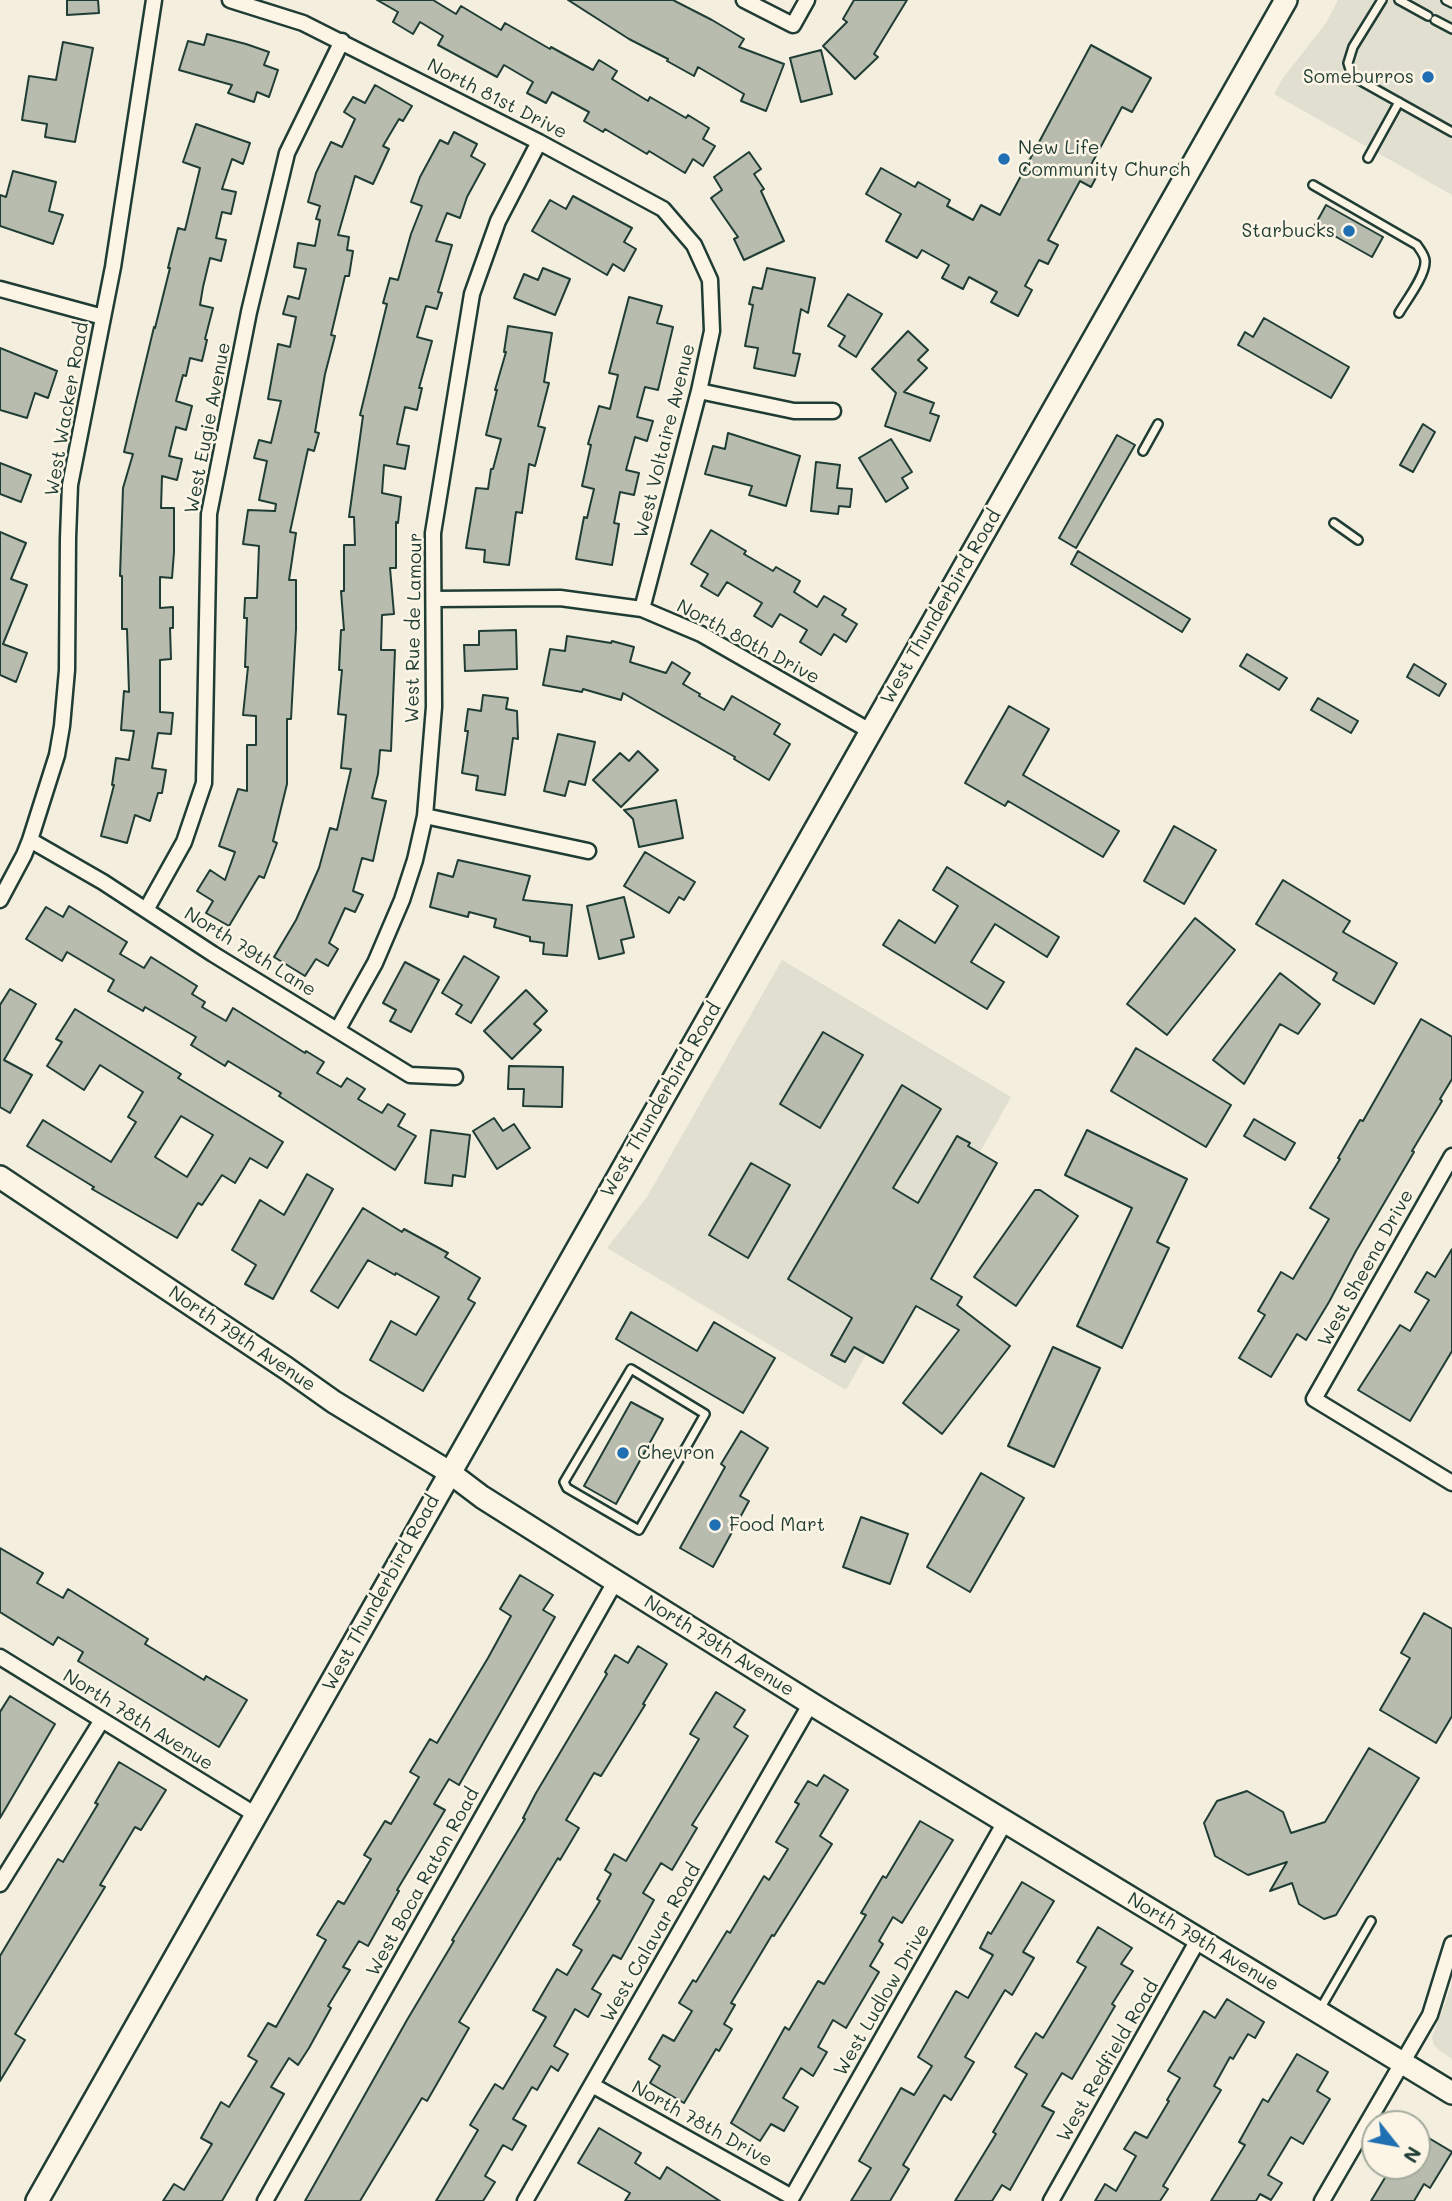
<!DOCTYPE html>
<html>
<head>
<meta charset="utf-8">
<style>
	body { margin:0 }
	#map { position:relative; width:1452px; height:2201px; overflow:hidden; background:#f3eede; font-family:Mali,sans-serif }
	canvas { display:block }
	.north { position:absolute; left:1361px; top:2110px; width:70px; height:70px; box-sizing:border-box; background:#fcf5e5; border:2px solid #a4ab9e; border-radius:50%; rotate:121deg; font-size:19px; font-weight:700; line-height:28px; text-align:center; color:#1f3d34 }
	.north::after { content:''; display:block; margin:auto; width:24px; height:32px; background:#1f6fb2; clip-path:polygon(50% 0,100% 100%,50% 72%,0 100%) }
</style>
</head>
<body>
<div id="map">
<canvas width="1452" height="2201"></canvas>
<div class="north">N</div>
</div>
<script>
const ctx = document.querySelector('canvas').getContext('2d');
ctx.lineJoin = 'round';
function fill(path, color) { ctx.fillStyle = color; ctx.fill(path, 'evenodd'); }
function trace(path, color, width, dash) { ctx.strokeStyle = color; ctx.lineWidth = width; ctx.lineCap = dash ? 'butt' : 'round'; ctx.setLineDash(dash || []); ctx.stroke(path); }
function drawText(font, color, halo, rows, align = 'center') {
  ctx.font = font + ' Mali,sans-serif'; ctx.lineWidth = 5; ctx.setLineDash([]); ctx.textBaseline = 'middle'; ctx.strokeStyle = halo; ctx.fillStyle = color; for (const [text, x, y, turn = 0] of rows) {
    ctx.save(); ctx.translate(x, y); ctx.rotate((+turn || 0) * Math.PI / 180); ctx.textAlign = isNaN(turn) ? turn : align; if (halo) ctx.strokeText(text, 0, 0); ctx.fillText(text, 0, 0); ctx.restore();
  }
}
fill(new Path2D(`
	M1338 0H1452V195L1274 94 1283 78 1326 23Z
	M782 960 1011 1097 846 1390 607 1248 647 1197Z
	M1452 1984V2059L1440 2051 1434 2045 1432 2037Z`), '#e1dfd0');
const building = new Path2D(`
	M67 0H98L99 13 67 15Z
	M377 0H433L456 14 461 6 501 30 505 23 550 49 551 47 593 70 599 60 617 71 612 79 648 101 650 97 686 118 688 115 709 128 703 139 715 146 703 166 693 159 685 173 649 151 647 154 605 129 603 132 584 121 589 112 552 92 546 103 527 93 533 82 504 65 497 77 438 45 443 36 420 22 413 34 393 22 398 12Z
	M568 0H673L712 20 744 39 739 47 784 64 766 111 741 101 744 94 698 67 694 76 667 61 668 59 629 39Z
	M854 0H907L874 54 878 57 855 79 823 46 847 22 843 19Z
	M207 34 246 44 269 52 264 65 278 70 269 97 257 92 254 102 228 93 232 85 179 70 188 41 204 45Z
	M63 42 93 48 75 142 45 137 47 124 22 120 29 76 56 80Z
	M1091 45 1151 78 1132 112 1122 107 1091 165 1100 170 1091 187 1080 181 1048 240 1058 245 1048 264 1039 260 1025 286 1032 290 1018 316 991 302 997 292 969 277 963 289 942 278 949 265 922 250 917 258 886 241 901 214 866 194 881 168 915 187 918 182 950 200 947 206 973 220 981 205 1000 215Z
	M821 50 832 94 801 102 790 58Z
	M375 85 412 106 403 121 399 119 383 146 389 149 373 184 355 176 338 235 349 237 347 250 353 251 349 276H345L331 335 335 336 325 374 315 432 319 433 314 451 308 449 290 532 296 533 289 580H296V629L291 719H287V784L273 841 277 843 264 878 259 876 229 926 206 913 213 901 197 891 210 870 225 880 235 852 219 846 238 789 247 791V745H256V716L243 715 248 667H245L247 618H244L245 598H257L259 546 243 544 248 510 275 511 276 504 259 500 267 461 254 458 259 440 271 443 281 401 268 399 278 344 290 347 296 317 283 314 288 296 299 299 306 269 294 267 298 243 315 246 320 220 316 219 320 206 308 202 316 173 331 142 342 147 355 119 344 112 353 97 365 103Z
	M196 124 250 143 243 164 232 159 222 189 236 192 231 214 222 212 216 238 226 240 221 261 210 258 203 287 200 305 213 308 205 339 207 340 202 361 190 358 186 376 183 375 176 401 192 406 186 430 176 427 169 456 182 459 177 480 162 476 161 508H174V552L172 578 160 577V608L173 607V628H170L171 659 160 660V712L173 713 171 734 158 733 152 768 166 770 162 793H158L150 821 135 815 127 843 101 836 114 785H112L116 758 129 760 134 731 121 730 124 691 129 692 127 629H122V576H120L123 488 133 454 124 452 154 327 155 328 170 268H168L178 228 185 230 200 168 183 162Z
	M454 132 477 144 471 156 485 164 467 197 460 218 447 213 436 241 452 245 438 292 442 293 437 309 426 306 417 337 432 341 419 388H422L417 410 405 407 397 444 409 446 405 469 384 465 382 493 401 497 398 523 396 522V568H390L394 614 382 615 381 650H395L391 751 380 750 378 774 372 798 386 801 373 861 362 858 353 891 363 895 355 912 345 908 329 943 338 949 328 966 316 959 305 976 274 957 296 920 319 868 330 828 337 830 351 769 341 768 346 715 338 714 342 670H339L341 630H344L341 591H344V545H355L354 517H349L363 416 360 415 387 304 383 303 390 278 398 280 411 234 422 206 411 202 420 177 440 140 448 144Z
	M749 152 761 169 754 174 764 189 761 191 784 241 744 260 734 239 738 237 711 198 722 190 714 177Z
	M13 171 56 182 49 211 63 215 53 244 0 226V195L6 197Z
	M573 196 632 228 624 242 636 249 624 271 613 264 607 275 532 231 550 200 566 209Z
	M1326 205 1383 237 1372 257 1315 225Z
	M543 268 570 279 555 315 514 298 524 274 538 280Z
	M767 268 815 278 808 313 801 309 793 353 800 354 795 376 754 368 758 348 745 346 753 305 749 304 753 287 762 289Z
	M848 294 882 314 856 357 839 346 845 336 828 326Z
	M629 297 662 306 657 323 673 327 658 390 645 387 637 417 653 421 647 441 635 437 626 470 639 473 634 495 620 492 614 523 619 524 612 565 576 559 584 517 587 518 594 489 582 486 591 445 588 444 599 406 610 409 618 375 609 373Z
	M1264 318 1349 367 1331 398 1238 345 1245 332 1253 337Z
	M508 326 552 333 544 382 549 383 538 426 545 428 535 466 529 464 522 513 516 512 509 565 484 562 485 550 466 548 476 488 488 489 491 469H493L501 439 486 435 497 390H495L506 352H504Z
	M908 331 928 350 918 360 927 368 904 392 934 403 930 413 939 416 930 441 885 426 896 393 872 369Z
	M0 348 57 371 48 398 35 393 27 418 0 410Z
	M1423 424 1435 432 1413 472 1400 465Z
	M728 433 800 456 786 506 749 495 752 486 705 474 713 446 725 449Z
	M1117 435 1135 445 1076 548 1059 538Z
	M891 439 912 472 902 478 908 488 886 502 859 458Z
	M816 462 840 465 837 488 852 489 850 507 839 506 838 514 811 511Z
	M0 463 31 475 21 502 0 494Z
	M711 530 746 551 744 554 773 571 776 567 800 581 794 592 817 607 824 596 846 609 842 615 857 624 846 642 834 634 821 655 800 642 807 630 780 614 772 627 754 616 762 603 727 582 718 596 701 586 708 574 691 564Z
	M0 532 26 543 11 579 27 585 3 644 27 653 16 682 0 675Z
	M1078 551 1190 619 1182 632 1071 564Z
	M516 630 517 669 465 671 464 645H479V631Z
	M567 636 611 643 612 641 634 647 630 662 666 673 672 662 690 673 683 684 700 694 699 696 724 710 732 696 780 724 774 734 790 744 769 780 734 759 735 757 623 693 621 700 583 689 582 692 543 685 550 649 565 651Z
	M1247 654 1287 678 1279 690 1240 666Z
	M1414 664 1446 684 1439 696 1407 677Z
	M483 695 508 698 506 709 517 711 518 739 513 738 505 795 476 790 478 776 462 773 468 731H465L468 709 481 711Z
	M1318 698 1358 721 1351 733 1311 710Z
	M1009 706 1049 729 1023 775 1119 831 1103 857 1008 801 1005 806 965 783Z
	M558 734 595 742 585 785 569 781 565 796 544 791Z
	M638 751 658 770 621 807 593 780 620 753 629 761Z
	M676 800 683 838 639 847 633 819 624 810Z
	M1174 826 1216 850 1184 904 1144 881Z
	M645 852 695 882 684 900 679 897 669 913 624 886Z
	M458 860 530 876 523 900 572 905 567 956 543 954 544 943 530 941V937L494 927 496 919 469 912 468 917 430 907 438 873 453 877Z
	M947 867 1059 937 1047 957 995 924 971 962 1004 982 987 1009 883 945 899 920 935 943 958 906 933 890Z
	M1283 880 1350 921 1343 932 1397 963 1374 1004 1333 980 1337 973 1256 924Z
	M624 897 634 937 621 940 624 953 599 959 587 906Z
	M69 906 127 942 120 954 144 968 151 957 197 986 192 994 205 1002 202 1007 226 1021 233 1008 305 1053 306 1051 324 1062 317 1073 341 1087 347 1078 365 1089 358 1099 382 1113 388 1104 405 1114 398 1126 416 1136 395 1170 279 1096 281 1093 228 1061 225 1066 191 1045 196 1037 145 1007 143 1011 108 991 114 980 67 952 62 961 26 939 46 907 63 917Z
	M1195 918 1235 950 1167 1035 1127 1004Z
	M464 956 499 977 471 1023 456 1014 462 1005 442 993Z
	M405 962 439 980 411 1032 390 1021 396 1010 383 1003Z
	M1280 973 1320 1004 1298 1034 1280 1024 1244 1084 1213 1060Z
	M10 989 36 1004 4 1060 32 1075 10 1113 0 1107V1005Z
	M526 990 547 1011 534 1024 541 1030 512 1059 484 1031Z
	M75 1009 181 1074 178 1078 283 1142 267 1168 250 1158 235 1183 222 1175 202 1205 198 1203 177 1238 92 1189 94 1187 27 1146 43 1120 111 1162 136 1122 128 1117 143 1092 100 1065 84 1090 47 1066 62 1042 56 1039ZM181 1116 213 1135 187 1177 155 1157Z
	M1421 1019 1452 1037V1079L1440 1099 1442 1101 1412 1151 1414 1152 1356 1251 1329 1302 1306 1340 1297 1334 1271 1377 1239 1358 1265 1315 1258 1311 1281 1272 1293 1279 1329 1219 1310 1208 1340 1159 1338 1158 1360 1120 1363 1121Z
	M823 1032 863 1055 820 1128 780 1104Z
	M1136 1048 1231 1105 1206 1147 1111 1091Z
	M509 1066 563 1067 562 1107 523 1106 524 1089H508Z
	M902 1085 941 1109 893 1188 918 1203 957 1136 970 1143 968 1146 997 1163 931 1279 962 1297 957 1305 1010 1346 942 1434 903 1403 959 1330 916 1306 883 1363 854 1347 845 1362 831 1355 852 1318 788 1279Z
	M494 1118 503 1131 514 1124 530 1148 497 1169 473 1131Z
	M1254 1119 1295 1143 1285 1160 1244 1136Z
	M431 1130 470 1135 465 1177 453 1175 452 1186 425 1183Z
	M1087 1130 1187 1179 1157 1242 1169 1248 1122 1348 1077 1326 1132 1208 1065 1175Z
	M751 1163 790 1185 748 1258 709 1235Z
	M307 1174 333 1189 273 1299 245 1284 256 1265 232 1250 260 1200 284 1215Z
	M1035 1190H1040L1078 1216 1016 1306 974 1277Z
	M363 1208 402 1232 404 1229 448 1253 445 1257 480 1278 468 1299 475 1303 423 1391 370 1360 391 1321 416 1335 439 1297 396 1273 395 1275 368 1260 338 1308 311 1291Z
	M1452 1249V1351L1410 1421 1358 1390 1400 1325 1410 1331 1429 1300 1415 1292 1427 1272 1435 1277Z
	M631 1312 697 1351 714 1322 775 1358 743 1413 616 1339Z
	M1053 1347 1100 1368 1054 1467 1008 1446Z
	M631 1402 663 1419 616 1504 584 1486Z
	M741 1431 768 1448 740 1496 749 1501 713 1567 680 1548 725 1467 721 1464Z
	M981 1473 1024 1498 970 1592 927 1567Z
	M861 1517 908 1534 890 1584 843 1567Z
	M0 1548 43 1573 37 1583 63 1598 68 1589 148 1639 145 1644 204 1680 206 1676 247 1700 219 1747 78 1661 83 1652 58 1637 53 1645 0 1612Z
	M520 1575 553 1595 543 1610 555 1617 459 1785 449 1779 434 1804 445 1810 397 1890 399 1891 368 1946 359 1941 343 1967 350 1970 328 2006 331 2008 309 2048 298 2065 289 2058 271 2087 284 2094 222 2201H163L174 2184 184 2190 212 2144 201 2138 221 2102 229 2107 257 2061 248 2056 268 2023 276 2027 326 1940 317 1935 338 1901 344 1904 371 1859 364 1855 385 1821 391 1824 419 1777 410 1772 430 1739 437 1743 488 1658 511 1616 500 1609Z
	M1424 1613 1452 1629V1716L1436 1743 1380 1710 1410 1658 1401 1653Z
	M638 1646 667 1664 643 1704 645 1705 601 1776 594 1773 566 1820 579 1828 560 1860 558 1858 459 2022 469 2028 427 2101 422 2098 360 2201H305L407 2020 454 1941 452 1940 525 1819 523 1818 536 1793 607 1674 605 1672 615 1655 628 1663Z
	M716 1692 745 1710 734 1727 748 1736 692 1825 697 1828 672 1870 661 1863 643 1893 654 1900 621 1959 613 1955 592 1989 601 1994 588 2017 575 2009 554 2046 568 2054 558 2071 551 2066 537 2090 532 2087 513 2119 526 2126 512 2150 503 2145 485 2176 495 2182 483 2201H436L478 2130 470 2125 495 2084 503 2089 546 2017 533 2010 557 1969 567 1975 582 1950 573 1945 600 1901 597 1899 611 1874 605 1870 614 1854 626 1861 699 1739 690 1734Z
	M10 1696 55 1724 0 1818V1712Z
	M1369 1748 1419 1778 1336 1915 1324 1919 1299 1904 1292 1883 1270 1891 1287 1862 1248 1875 1215 1856 1204 1823 1217 1801 1247 1791 1283 1812 1291 1833 1325 1822Z
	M119 1762 166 1790 141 1830 135 1827 100 1885 105 1887 15 2034 25 2040 0 2081V1956L58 1859 63 1862 98 1804 95 1803Z
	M824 1775 848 1790 820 1836 832 1844 774 1936 772 1935 731 2003 735 2005 724 2024 732 2029 719 2051 716 2049 684 2103 650 2083 660 2066 649 2059 663 2035 674 2041 692 2011 679 2003 693 1980 696 1982 727 1931 730 1933 764 1876 769 1880 788 1849 776 1842 799 1804 795 1802 808 1781 817 1786Z
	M920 1821 953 1840 902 1923 893 1917 879 1941 883 1944 870 1966 879 1972 846 2028 833 2020 818 2047 827 2052 813 2076 801 2068 783 2098 798 2107 784 2131 771 2124 760 2141 731 2123 785 2027 789 2030 818 1981 824 1984 866 1915 861 1913 883 1876 886 1878Z
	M1022 1882 1054 1901 1023 1952 1034 1958 1012 1995 1005 1990 965 2057 974 2062 951 2100 944 2095 903 2165 909 2169 890 2201H851L871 2168 859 2161 901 2088 914 2095 932 2066 918 2057 956 1991 968 1998 993 1955 980 1948 988 1932 991 1934Z
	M1098 1927 1132 1948 1121 1964 1133 1971 1112 2004 1115 2006 1072 2079 1062 2073 1042 2106 1054 2112 1010 2190 1002 2185 992 2201H955L996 2134 993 2132 1027 2074 1015 2067 1036 2033 1043 2038 1086 1967 1077 1962Z
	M1227 1999 1264 2022 1255 2038 1248 2034 1233 2059 1230 2057 1214 2086 1221 2090 1163 2186 1168 2189 1160 2201H1095L1105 2184 1116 2191 1136 2156 1124 2149 1135 2132 1147 2138 1169 2101 1167 2100 1180 2078 1168 2071 1204 2011 1215 2018Z
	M1297 2054 1328 2072 1317 2091 1330 2099 1303 2144 1291 2137 1268 2175 1282 2183 1271 2200 1260 2194 1256 2201H1211L1245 2145 1239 2142 1263 2099 1268 2102Z
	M599 2128 641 2153 635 2163 660 2179 667 2167 720 2201H625L630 2193 578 2163Z
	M1417 2131 1452 2152 1430 2188 1424 2184 1414 2201H1371L1392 2166H1417Z`);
fill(building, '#b8bcae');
trace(building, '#1f3d34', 2);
const lane = new Path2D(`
	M1382 0 1353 47 1348 63 1352 76 1452 132
	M1399 0 1428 16
	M1446 0 1452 3
	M1435 20 1452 29
	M1368 158 1399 102
	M1313 185 1417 245C1420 250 1425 255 1425 261 1426 275 1406 301 1399 313
	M1143 451 1158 424
	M1334 523 1358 540
	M631 1369 705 1414 639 1530 567 1488 564 1482Z
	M1319 2011 1371 1921`);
const street = new Path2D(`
	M230 0 303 23 539 142 663 209 694 245 710 280 712 331 699 391 642 609
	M744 0 793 25 807 0
	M0 289 103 317
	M699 391 794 411H833
	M434 599 560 598 642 609 701 634 870 731
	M425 816 588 851
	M30 840 103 882 213 954 410 1075 455 1077
	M0 900 24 855 30 840 57 755 62 726 67 670 68 538 70 485 113 267 154 0
	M146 910 184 842 204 783 209 514 249 312 287 153 342 41
	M338 1029 375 963 402 900 415 860 425 816 434 707 433 533 472 294 498 221 539 142
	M1452 1156 1314 1399 1452 1483
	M0 1657 256 1815
	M0 1884 102 1720
	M592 2085 792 2197 1005 1822
	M265 2201 615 1582
	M525 2201 811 1703
	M1051 2201 1198 1940
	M1322 2201 1430 2015 1452 1944`);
const secondary = new Path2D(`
	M0 1177 286 1368 334 1402 449 1472 482 1497 604 1574 823 1711 1452 2093
	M37 2201 1286 0`);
trace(lane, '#1f3d34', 12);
trace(street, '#1f3d34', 19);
trace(secondary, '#1f3d34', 26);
trace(lane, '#fcf5e5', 7);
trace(street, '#fcf5e5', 14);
trace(secondary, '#fcf5e5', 21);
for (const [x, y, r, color] of [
	[1428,77,7,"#1f6fb2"],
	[1004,159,7,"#1f6fb2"],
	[1349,231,7,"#1f6fb2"],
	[623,1453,7,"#1f6fb2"],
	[715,1525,7,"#1f6fb2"]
]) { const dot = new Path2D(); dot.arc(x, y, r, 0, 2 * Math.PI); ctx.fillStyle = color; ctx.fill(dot); trace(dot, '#fcf5e5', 2.5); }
drawText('19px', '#1f3d34', '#fcf5e5', [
	["Someburros",1414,77,"right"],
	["New Life",1018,148],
	["Community Church",1018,170],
	["Starbucks",1335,231,"right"],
	["Chevron",637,1453],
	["Food Mart",729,1525]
], 'left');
drawText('19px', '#1f3d34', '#fcf5e5', [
	["North 81st Drive",497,99,27],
	["West Wacker Road",67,409,-80],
	["West Eugie Avenue",208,428,-79],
	["West Voltaire Avenue",665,441,-76],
	["West Thunderbird Road",941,607,-60],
	["West Rue de Lamour",414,628,-89],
	["North 80th Drive",748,642,28],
	["North 79th Lane",250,952,32],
	["West Thunderbird Road",661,1100,-60],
	["West Sheena Drive",1366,1268,-61],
	["North 79th Avenue",242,1339,34],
	["West Thunderbird Road",381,1593,-61],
	["North 79th Avenue",719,1646,32],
	["North 78th Avenue",138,1720,32],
	["West Boca Raton Road",423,1882,-61],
	["North 79th Avenue",1203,1942,31],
	["West Calavar Road",651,1943,-60],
	["West Ludlow Drive",882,2000,-60],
	["West Redfield Road",1108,2061,-60],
	["North 78th Drive",702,2124,29]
]);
</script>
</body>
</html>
